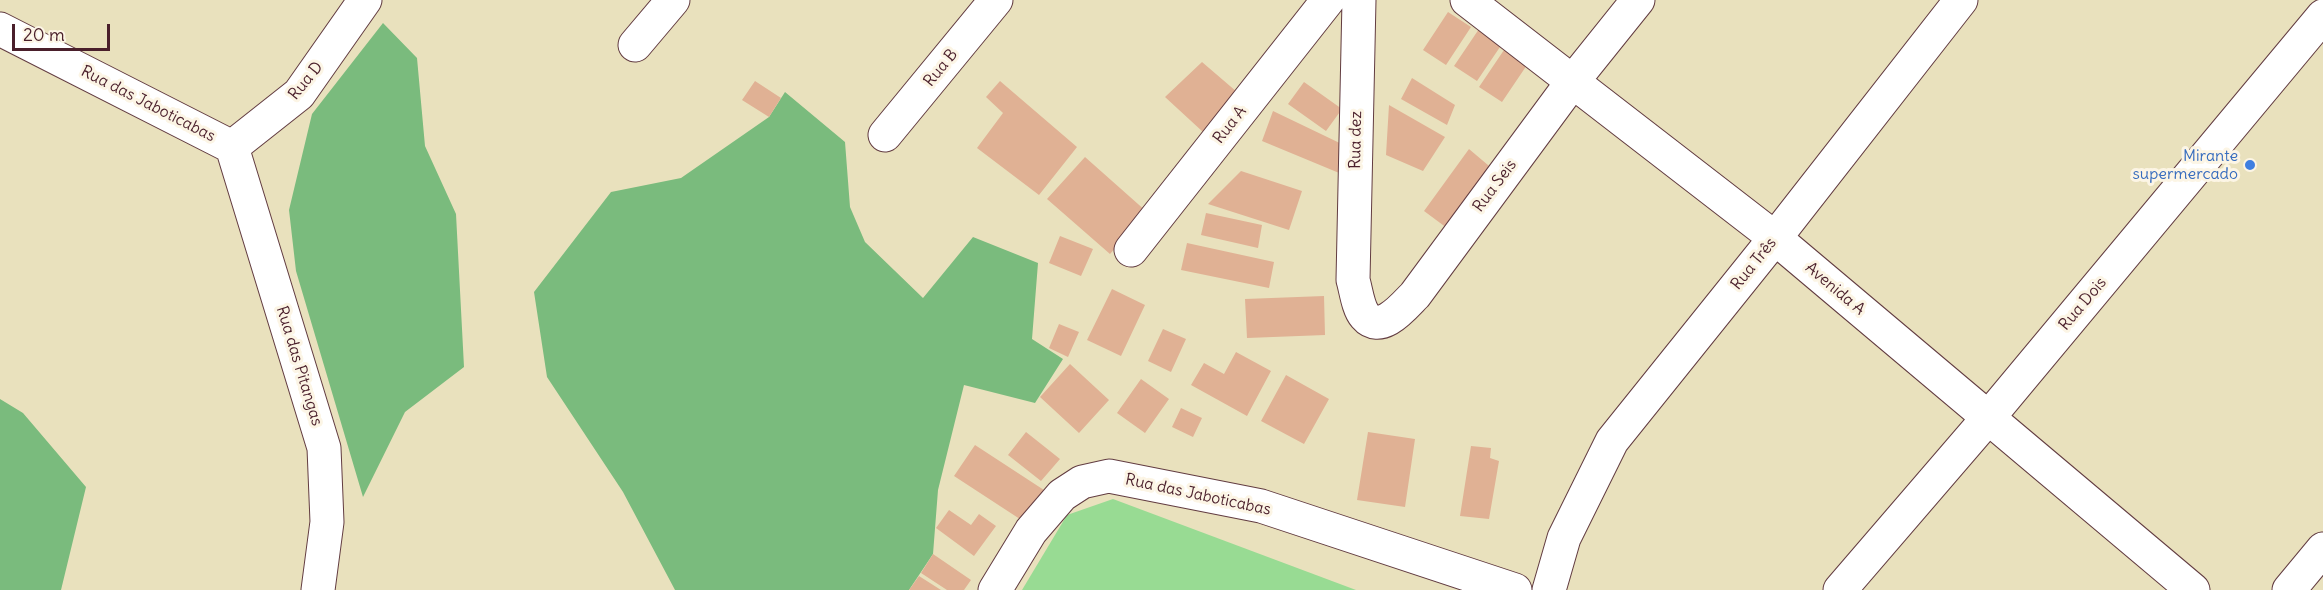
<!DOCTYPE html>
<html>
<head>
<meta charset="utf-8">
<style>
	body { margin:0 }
	#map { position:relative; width:2323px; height:590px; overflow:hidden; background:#e9e1bd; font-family:Delius,sans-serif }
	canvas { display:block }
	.scale { position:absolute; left:12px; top:24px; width:98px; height:27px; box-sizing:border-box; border:3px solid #4a1f2b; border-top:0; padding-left:8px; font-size:18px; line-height:21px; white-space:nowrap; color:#4a1f2b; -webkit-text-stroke:4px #fcf5e5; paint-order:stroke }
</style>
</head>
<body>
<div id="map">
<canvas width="2323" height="590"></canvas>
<div class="scale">20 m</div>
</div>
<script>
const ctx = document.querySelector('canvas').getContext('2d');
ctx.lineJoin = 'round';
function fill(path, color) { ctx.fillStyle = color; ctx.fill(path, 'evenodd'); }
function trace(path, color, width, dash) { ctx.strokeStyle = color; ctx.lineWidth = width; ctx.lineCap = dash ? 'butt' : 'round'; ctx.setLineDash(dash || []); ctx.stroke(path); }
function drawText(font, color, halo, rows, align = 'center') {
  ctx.font = font + ' Delius,sans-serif'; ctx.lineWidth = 6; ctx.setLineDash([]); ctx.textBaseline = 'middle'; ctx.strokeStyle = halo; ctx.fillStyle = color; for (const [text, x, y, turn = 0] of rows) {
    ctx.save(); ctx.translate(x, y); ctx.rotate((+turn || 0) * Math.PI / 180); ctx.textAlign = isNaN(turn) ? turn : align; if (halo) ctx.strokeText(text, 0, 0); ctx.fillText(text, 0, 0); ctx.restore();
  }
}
fill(new Path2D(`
	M1113 499 1356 590H1022L1067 515Z`), '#98db93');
fill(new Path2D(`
	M383 23 417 58 425 146 456 214 464 367 405 412 363 497 296 271 289 210 312 114Z
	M785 92 845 142 850 207 865 242 923 298 973 237 1038 263 1032 339 1063 359 1035 403 964 385 938 490 933 554 909 590H675L623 492 547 377 534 292 611 192 681 178 769 117Z
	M0 399 23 413 86 487 61 590H0Z`), '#7abb7d');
fill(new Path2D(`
	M1448 12 1471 27 1446 65 1423 50Z
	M1479 29 1502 44 1477 81 1454 66Z
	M1504 50 1527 65 1502 102 1479 87Z
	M1202 62 1237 92 1203 132 1165 97Z
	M1412 78 1455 105 1447 125 1401 99Z
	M755 81 781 98 769 117 742 100Z
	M1000 81 1077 147 1039 195 977 148 1003 113 986 97Z
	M1304 82 1342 109 1326 131 1288 104Z
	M1389 105 1445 137 1423 171 1386 155Z
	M1273 111 1348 147 1344 175 1262 141Z
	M1469 149 1495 171 1451 231 1424 211Z
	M1085 157 1147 212 1110 254 1047 199Z
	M1241 171 1302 191 1289 230 1208 204Z
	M1206 213 1262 225 1258 248 1201 235Z
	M1060 236 1093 249 1081 276 1049 263Z
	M1187 243 1274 262 1269 288 1181 270Z
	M1112 289 1145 305 1121 356 1087 340Z
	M1324 296 1325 335 1247 338 1245 299Z
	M1059 324 1079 332 1068 357 1049 348Z
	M1163 329 1186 339 1171 372 1148 361Z
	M1236 352 1271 371 1247 416 1191 385 1204 363 1224 374Z
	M1070 364 1109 400 1079 433 1040 397Z
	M1286 375 1329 399 1304 444 1261 421Z
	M1141 379 1169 399 1145 433 1117 413Z
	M1181 408 1202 418 1193 437 1172 427Z
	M1026 432 1060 459 1041 481 1008 455Z
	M1368 432 1415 439 1405 507 1357 500Z
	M975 445 1047 492 1026 523 954 476Z
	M1471 446 1491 448 1490 458 1499 461 1489 519 1460 516Z
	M949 510 971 525 979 514 996 526 974 556 936 528Z
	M933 554 971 580 964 590H947L921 573Z
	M919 576 941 590H909Z`), '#e0b194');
const street = new Path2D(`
	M1359 0 1353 280C1356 290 1358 308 1365 316 1381 335 1404 306 1415 295L1573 81 1638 0
	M1467 0 1775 238 2193 590
	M0 29 232 147
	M635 45 673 0
	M885 135 996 0
	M232 147 324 448 327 522 318 590
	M232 147 299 94 365 0
	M1131 250 1328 0
	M995 590 1031 531 1062 495 1082 482 1109 476 1261 506 1515 590
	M1549 590 1564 538 1612 441 1775 238 1961 0
	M1840 590 1988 418 2323 16
	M2289 590 2323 549`);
trace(street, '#623c41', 35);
trace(street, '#fff', 33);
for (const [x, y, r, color] of [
	[2250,165,6,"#3f7fe0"]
]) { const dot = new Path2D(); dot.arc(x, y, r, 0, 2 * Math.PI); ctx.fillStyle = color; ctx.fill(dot); trace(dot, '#fcf5e5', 2); }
drawText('16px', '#4a1f2b', '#fcf5e5', [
	["Rua B",941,68,-51],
	["Rua D",306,81,-51],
	["Rua das Jaboticabas",148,104,27],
	["Rua A",1230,125,-52],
	["Rua dez",1356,140,-89],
	["Rua Seis",1495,186,-53],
	["Rua Três",1754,264,-51],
	["Avenida A",1835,289,40],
	["Rua Dois",2083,304,-50],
	["Rua das Pitangas",299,366,73],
	["Rua das Jaboticabas",1198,495,12]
]);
drawText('16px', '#366cbe', '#fcf5e5', [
	["Mirante",2238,156],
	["supermercado",2238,174]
], 'right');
</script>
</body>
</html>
